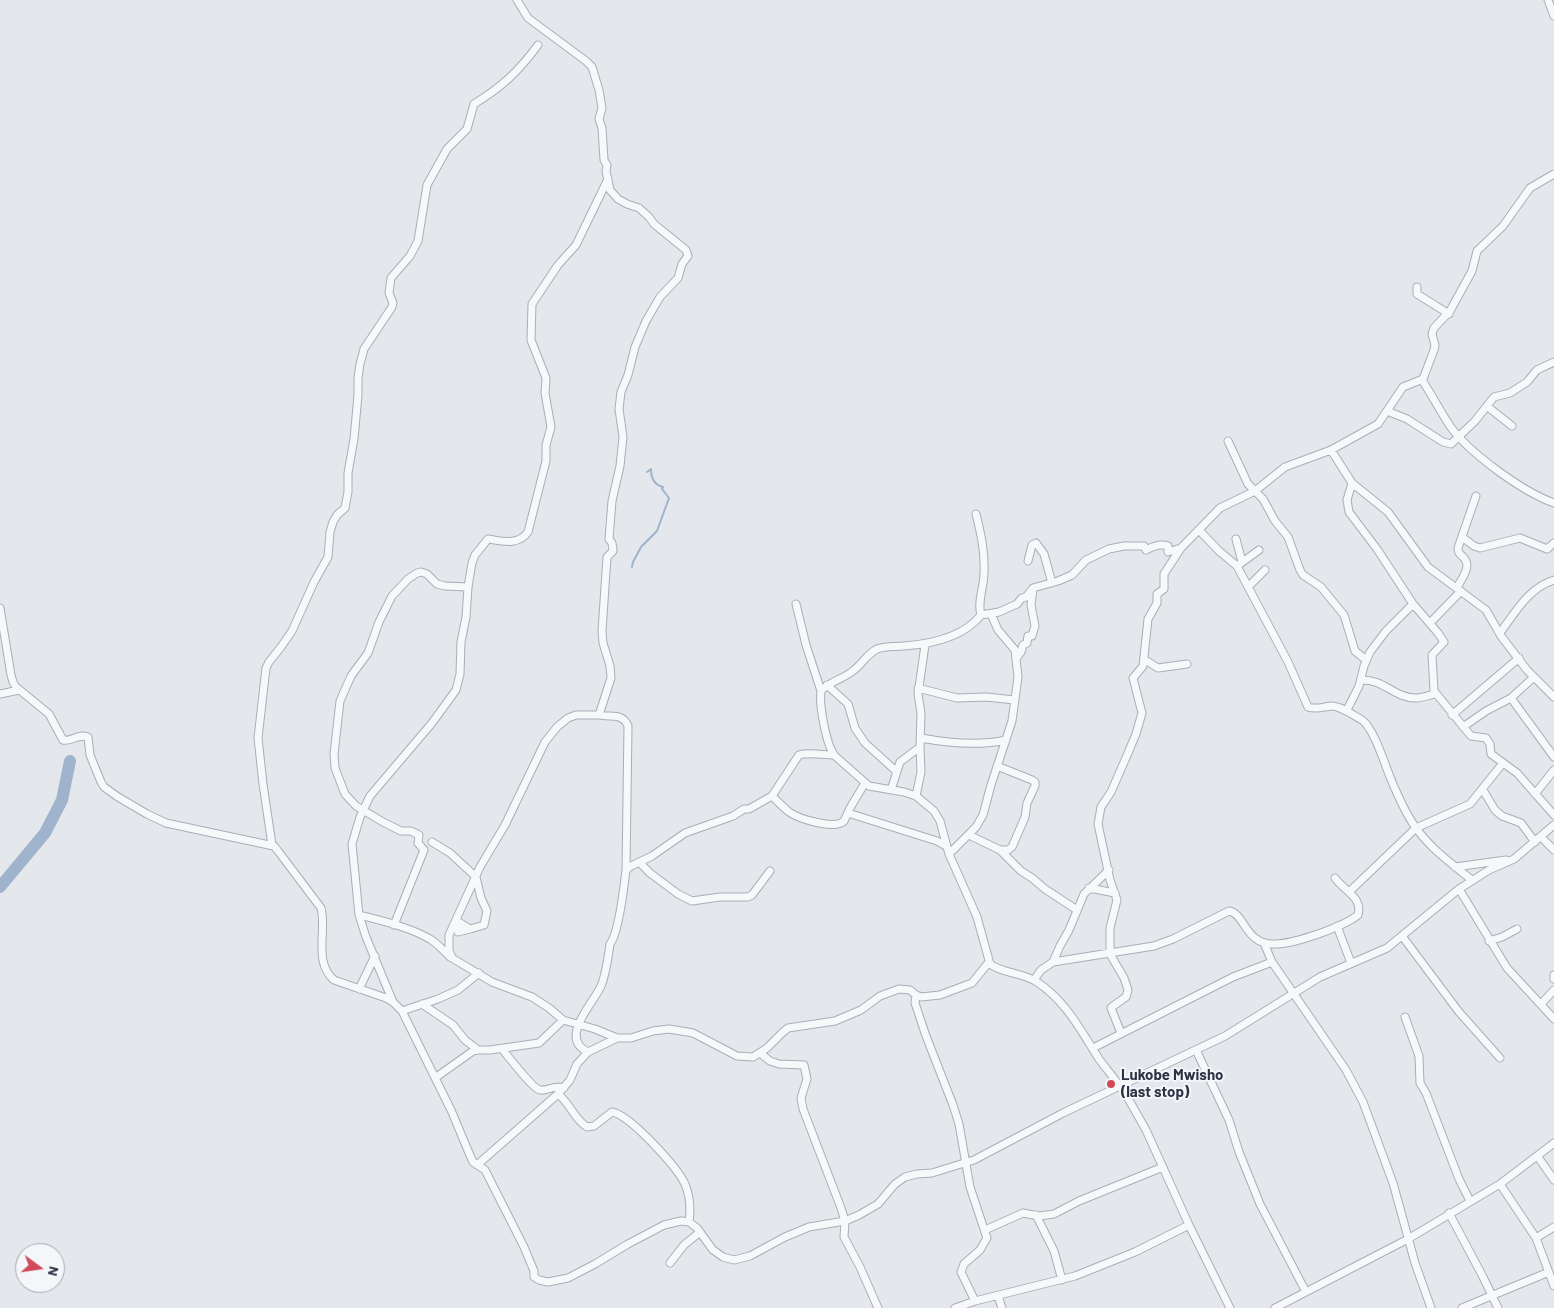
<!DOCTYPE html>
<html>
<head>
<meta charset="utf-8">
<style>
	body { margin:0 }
	#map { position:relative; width:1554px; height:1308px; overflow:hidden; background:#e4e7ec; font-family:Barlow,sans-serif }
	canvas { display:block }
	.north { position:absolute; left:15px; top:1243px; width:50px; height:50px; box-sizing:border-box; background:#f4f6f9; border:1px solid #a4a8b1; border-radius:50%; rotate:104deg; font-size:14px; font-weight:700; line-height:20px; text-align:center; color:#2b3445 }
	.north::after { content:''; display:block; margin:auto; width:18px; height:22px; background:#d1495b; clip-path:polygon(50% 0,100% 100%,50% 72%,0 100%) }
</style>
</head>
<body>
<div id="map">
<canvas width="1554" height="1308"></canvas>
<div class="north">N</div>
</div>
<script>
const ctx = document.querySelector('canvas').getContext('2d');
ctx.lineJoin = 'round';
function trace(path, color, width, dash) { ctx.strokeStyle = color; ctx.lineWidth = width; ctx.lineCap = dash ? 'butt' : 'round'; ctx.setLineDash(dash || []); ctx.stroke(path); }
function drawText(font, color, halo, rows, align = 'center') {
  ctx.font = font + ' Barlow,sans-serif'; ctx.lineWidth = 4; ctx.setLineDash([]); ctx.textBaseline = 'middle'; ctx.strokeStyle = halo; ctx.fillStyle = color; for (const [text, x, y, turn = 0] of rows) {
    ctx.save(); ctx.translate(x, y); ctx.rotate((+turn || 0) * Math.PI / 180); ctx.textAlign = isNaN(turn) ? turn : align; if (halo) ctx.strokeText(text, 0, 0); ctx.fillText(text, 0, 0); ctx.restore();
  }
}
trace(new Path2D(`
	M632 567 633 562 641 547 657 531 669 498 662 489 663 487C655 485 651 478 651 469L647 472`), '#9fb4cc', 2);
trace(new Path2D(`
	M0 887 45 833 62 800 70 761`), '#9fb4cc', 12);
const minor = new Path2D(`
	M517 0 528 18 586 61 592 67 599 90 602 108 599 119 602 128 604 160 607 165 606 171 610 190 618 199 627 204 639 208 649 217 654 224 686 250 688 256 682 264 678 278 660 297 646 321 635 347 628 375 621 392 619 409 623 437 620 466 612 501 609 539 612 543 613 551 607 557 602 631 603 643 610 666 611 678 599 715C609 718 623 712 628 726L626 870
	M1548 0 1554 16
	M1417 287V294L1449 314
	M1422 380C1432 395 1440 411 1450 426 1469 453 1523 492 1554 503
	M1488 407 1512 426
	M1387 411 1407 419 1443 442 1451 444 1475 421 1494 397 1510 393 1527 382 1537 370 1554 362
	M1228 441 1248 484 1263 499 1275 521 1288 537 1300 570 1303 575 1321 587 1344 615 1355 651 1366 660
	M1331 450 1352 483 1388 512 1428 567 1486 610 1501 636 1527 670 1554 697
	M1352 483 1347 500 1349 512 1377 549 1413 604 1438 633 1444 642 1432 655 1434 691 1471 736 1486 738 1490 744 1491 754 1517 773 1554 815
	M976 514C981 534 985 552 984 573 984 587 977 602 981 615
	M1199 530 1219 551 1237 566 1288 662 1308 707C1317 710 1322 707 1331 706 1341 706 1353 715 1362 720 1374 729 1384 762 1390 777 1397 794 1405 813 1416 828 1431 849 1452 864 1472 880
	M1462 537 1474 546 1480 548 1520 538 1547 549 1554 543
	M1236 539 1242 562
	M1028 561 1032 545 1036 543 1044 554 1052 583
	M1237 566 1259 550
	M1248 587 1265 570
	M1457 588C1461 579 1472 567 1464 558 1460 554 1458 553 1458 548L1476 496
	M796 604 806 645 821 691
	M0 608 11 675 13 682 16 687 49 714 63 740C72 742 78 733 88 737L90 755 101 782 104 787 118 797 147 814 166 823 269 845 274 846 278 851 321 908C327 931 313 962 334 980L386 998 393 1002 402 1011 451 1110 469 1153 473 1162 485 1170 524 1247 534 1271V1277L539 1280 548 1282 568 1278 595 1264 628 1244 664 1225 681 1221 689 1222 697 1228 713 1250 723 1257 734 1260 750 1256 785 1237 809 1227 845 1221 859 1215 878 1204 895 1184 905 1177 917 1174 932 1173 974 1160 1063 1113 1225 1036 1320 977 1387 948 1459 889 1489 870 1514 859 1554 825
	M1430 623 1461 591
	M1500 633C1514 614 1529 587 1554 580
	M1016 659 1021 652 1023 645 1027 643 1028 636H1032L1035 626 1031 605 1033 589
	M1145 660 1158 668 1187 664
	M1361 680C1384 679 1394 698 1416 698 1422 698 1429 695 1435 694
	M827 685 848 704 855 728 865 743 896 771
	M918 688 957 698 986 697 1015 700
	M0 694 19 690
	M1511 698 1554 757
	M1348 708 1359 686 1364 666 1370 652 1386 631 1413 604
	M599 715H576L568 718 557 727 545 742 505 825 480 867 449 935V950L452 958 492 982 532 997 549 1008 563 1020 595 1029 617 1038
	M1452 715 1519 658
	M1463 727 1486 711 1511 698 1534 677
	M921 738C948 743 979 746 1006 740
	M891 790 900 762 920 747
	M1483 790 1495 810 1502 816 1521 823 1535 842
	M1535 794 1554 770
	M772 796C777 801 783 807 789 812 799 819 835 830 844 821L850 808 865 783
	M916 796 921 772 920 747 921 713 918 694 925 645
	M848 813 937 841 946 846
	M969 835 1000 850H1008L1012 847 1025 817 1027 803 1035 786V782L1032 780 997 766
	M1541 837 1554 850
	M432 842 450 853 476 877 481 898 487 911 484 925 470 929 457 921 458 932 470 929
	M272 845 263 784 258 738 266 668 269 662 281 647 292 631 314 582 328 557 330 532 333 522 337 515 345 508 348 492V473L354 439 358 395V378L360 364 364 349 392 307 393 303 389 293 391 278 410 256 418 241 427 185 447 149 467 129 474 104C503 86 518 72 538 45
	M1000 850 1021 871 1032 878 1045 889 1077 910
	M949 854 976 827 983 815 991 785 1012 721 1018 677 1015 650 998 630 991 614
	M639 862 650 873 678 894 692 901 720 897H748L752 895 770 871
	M1455 867 1506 860
	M1089 888 1115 893
	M1459 889 1507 968 1554 1019
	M1349 892 1416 828 1470 804 1503 763
	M359 915C383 921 409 927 430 939 438 944 444 951 450 957
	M394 925 424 850 418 843 419 835 411 831H401L383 822 356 806 345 794 335 768 334 754 340 701 351 676 368 653 379 622 392 596 408 579 417 573 421 572 427 574 437 584 445 586 468 587
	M1337 926 1351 963
	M1402 936 1459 1012 1500 1058
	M1489 941 1502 937 1517 929
	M1264 943 1272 962 1346 1070 1363 1102 1393 1183 1415 1263 1431 1308
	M1053 962 1060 946 1069 930 1084 894 1109 870
	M1554 975V979
	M1034 980 1041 970 1053 962 1154 946 1173 939 1229 911C1240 912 1245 931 1255 938 1260 942 1267 944 1273 944 1292 945 1343 927 1358 915 1363 897 1344 891 1335 878
	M359 989 375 956
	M916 995 915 1003 926 1036 953 1105 959 1124 970 1187 987 1238 980 1250 964 1264 961 1272 975 1301
	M393 1002 366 937 359 915 352 844 360 817 370 796 432 723 456 690 460 674 461 642 466 617 468 587 472 563 475 555 488 539C502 541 518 546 528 532L546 461V445L551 427 545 393 546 378 531 340 532 304 558 265 576 245 608 179
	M422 1004 453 1025 465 1040 478 1050
	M1541 1004 1554 990
	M402 1011 438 999 458 990 479 973
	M1405 1017 1419 1056 1420 1083 1426 1093 1459 1179 1470 1201
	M1121 1033 1111 1008 1113 1006 1126 997 1128 990 1124 978 1110 954V928L1117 900 1110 880 1098 824 1101 807 1111 792 1128 753 1136 734 1142 713 1133 678 1143 666 1148 619 1157 603V594L1164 589V574L1181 548
	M1093 1048 1233 977 1272 962
	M502 1049C508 1056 533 1089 540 1090 549 1091 551 1085 564 1088
	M1196 1050 1229 1120 1239 1152 1260 1204 1306 1292
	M588 1052C558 1038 593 1004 601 986 606 974 608 958 610 944 619 933 624 887 626 870L631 866 652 856 685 833 733 816 744 809H749L772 796 799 755C808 752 823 755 833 755
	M760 1053 770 1061 779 1064 804 1065 807 1079 801 1098 803 1109 841 1208 845 1221 844 1237 860 1267 878 1308
	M435 1078 473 1051 478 1050H490L539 1043 563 1020
	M1121 1086 1146 1130 1189 1225 1230 1308
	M1120 1087C1114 1077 1106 1069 1099 1059 1081 1031 1066 1001 1037 982 1024 973 1001 973 990 964L977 917 949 854 940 821 934 811 916 796 904 792 869 786 835 756C826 745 819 705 821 691 830 681 844 679 854 670 862 664 867 654 877 649 885 646 895 647 904 646 931 644 963 638 981 615L999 612 1017 604 1022 598 1026 597 1033 588 1058 581 1072 575 1086 560 1109 549 1124 546H1144L1146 550C1153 546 1160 543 1168 546V552L1181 548 1220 508 1255 491 1285 467 1331 450 1378 424 1403 387 1423 379 1434 350 1435 345 1432 334 1434 328 1450 311 1472 271 1477 251 1503 226 1530 188 1554 174
	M558 1094C570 1103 574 1119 587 1127L594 1126 612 1112C630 1115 677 1167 685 1184 690 1196 691 1208 689 1222
	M1538 1157 1554 1180
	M477 1165 558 1094 570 1080 577 1064 588 1052 617 1038H631L653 1031 669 1029 693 1033 737 1056 753 1057 767 1048 782 1033 788 1028 835 1021 861 1010 880 996 899 989 910 990 916 995 921 997 940 995 972 983 989 962
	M1500 1184 1536 1238 1554 1286
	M1449 1213 1482 1275 1498 1308
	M1036 1215 1054 1251 1062 1280
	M985 1230 1023 1213 1039 1216 1054 1214 1079 1201 1163 1167
	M1536 1238 1554 1227
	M670 1263 684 1245 700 1232
	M998 1296 1002 1308
	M955 1308 975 1301 1075 1276 1135 1252 1189 1225
	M1275 1308 1408 1239 1500 1184 1554 1143
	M1462 1308 1549 1272`);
trace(minor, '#a9aeb7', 9);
trace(minor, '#f7f8fa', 7);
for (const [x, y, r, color] of [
	[1111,1084,5,"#d1495b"]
]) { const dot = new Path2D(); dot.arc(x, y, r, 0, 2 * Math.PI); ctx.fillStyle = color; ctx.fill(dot); trace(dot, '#f4f6f9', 2); }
drawText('bold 15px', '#2b3445', '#f4f6f9', [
	["Lukobe Mwisho",1121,1075],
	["(last stop)",1121,1092]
], 'left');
</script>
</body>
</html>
